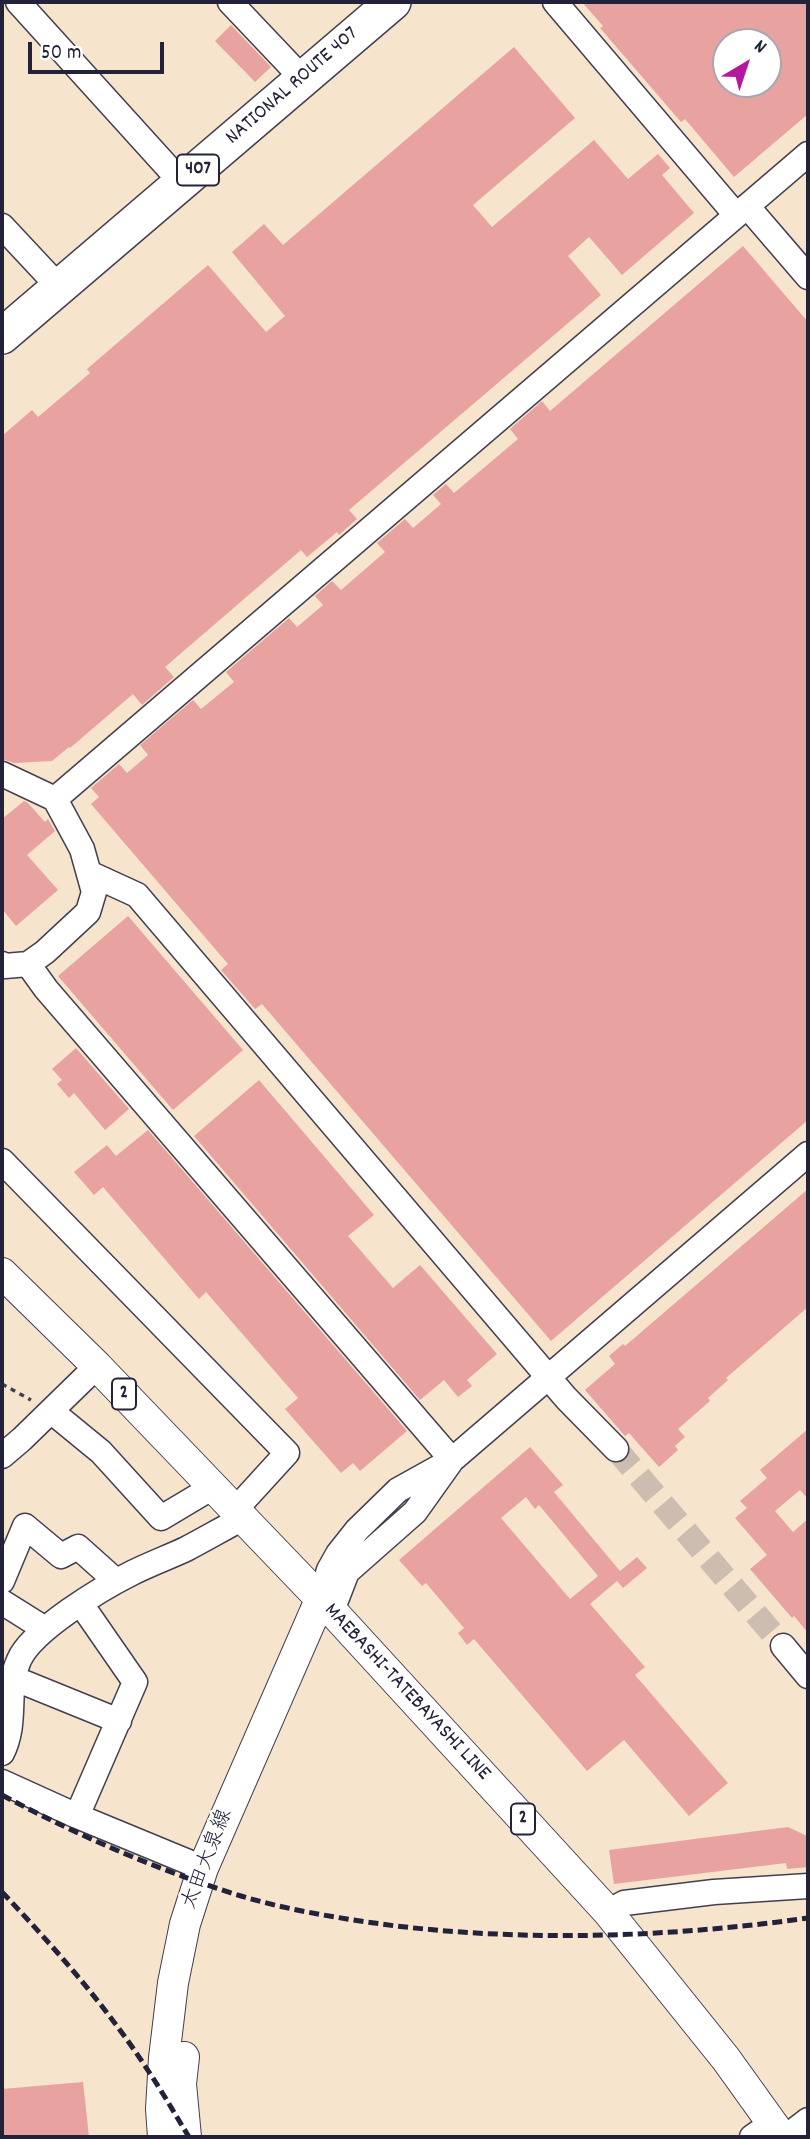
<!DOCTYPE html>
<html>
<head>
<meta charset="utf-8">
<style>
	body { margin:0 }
	#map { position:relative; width:810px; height:2139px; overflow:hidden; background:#f6e4cd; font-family:Dekko,sans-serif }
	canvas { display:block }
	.frame { position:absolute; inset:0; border:4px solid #22223b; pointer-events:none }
	.north { position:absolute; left:712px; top:28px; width:70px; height:70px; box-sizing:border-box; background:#fff; border:2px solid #a7a7b1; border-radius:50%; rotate:39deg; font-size:19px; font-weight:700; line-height:28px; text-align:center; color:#22223b }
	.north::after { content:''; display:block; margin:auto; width:24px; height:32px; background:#b5179e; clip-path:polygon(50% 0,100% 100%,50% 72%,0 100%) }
	.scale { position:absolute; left:28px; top:42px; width:136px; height:32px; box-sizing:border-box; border:4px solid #22223b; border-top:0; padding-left:9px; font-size:21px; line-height:24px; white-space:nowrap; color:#22223b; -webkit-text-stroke:5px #fff; paint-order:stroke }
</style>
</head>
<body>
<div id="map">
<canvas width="810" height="2139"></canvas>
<div class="frame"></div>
<div class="north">N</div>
<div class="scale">50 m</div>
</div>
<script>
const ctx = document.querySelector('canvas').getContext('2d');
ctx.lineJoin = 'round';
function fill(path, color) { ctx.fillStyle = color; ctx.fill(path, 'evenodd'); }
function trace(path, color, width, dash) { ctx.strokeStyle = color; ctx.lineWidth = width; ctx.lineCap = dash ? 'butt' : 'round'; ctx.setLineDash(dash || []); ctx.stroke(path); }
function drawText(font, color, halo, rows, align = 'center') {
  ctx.font = font + ' Dekko,"Klee One",sans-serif'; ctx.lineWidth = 5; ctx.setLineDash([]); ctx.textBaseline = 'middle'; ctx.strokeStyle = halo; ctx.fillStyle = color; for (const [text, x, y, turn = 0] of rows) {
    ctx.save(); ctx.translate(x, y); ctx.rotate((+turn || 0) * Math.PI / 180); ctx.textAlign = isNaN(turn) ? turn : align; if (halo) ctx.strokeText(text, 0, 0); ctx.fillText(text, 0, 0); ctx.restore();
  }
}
fill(new Path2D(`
	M582 2H808V114L734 177 685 119 681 122 600 28 603 26ZM726 42H768V84H726Z
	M231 25 271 67 255 82 215 41Z
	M514 47 575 118 473 205 492 227 594 140 628 179 658 154 670 168 662 175 694 213 622 275 589 237 568 256 601 295 349 510 357 519 339 535 337 532 307 557 301 550 165 667 174 677 142 705 133 694 70 748 69 747 52 761 14 763 2 759V436L32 410 38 417 90 373 87 369 208 265 266 332 285 316 232 252 264 224 283 245Z
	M743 246 808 322V1120L551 1341 262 1004 255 1009 221 970 228 964 91 804 99 797 91 788 119 764 127 773 148 755 140 745 193 700 201 709 234 682 226 672 289 618 297 627 323 605 315 596 332 581 341 590 385 552 377 543 405 519 413 528 441 504 433 495 446 484 454 493 518 439 510 429 542 401 550 411Z
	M24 801 28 803 45 822 48 819 55 831 27 855 58 890 16 926 2 909V819Z
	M128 916 243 1050 173 1110 58 976Z
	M76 1048 129 1109 105 1130 74 1093 69 1098 57 1084 62 1080 52 1069Z
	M259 1080 374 1215 348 1236 393 1288 420 1265 497 1354 467 1380 472 1386 458 1397 444 1380 420 1400 194 1136Z
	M148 1130 407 1431 360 1471 353 1463 341 1473 285 1409 298 1398 206 1292 199 1299 103 1187 94 1195 74 1172 107 1145 116 1156Z
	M808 1189V1307L726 1378 728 1380 708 1398 710 1401 678 1429 685 1437 675 1446 678 1450 659 1467 629 1433 625 1436 585 1390 615 1364 609 1356 623 1344 625 1346Z
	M808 1429V1499L800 1490 775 1511 793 1532 808 1519V1633L794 1616 792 1618 750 1569 767 1555 735 1518 747 1508 740 1501 767 1478 760 1470Z
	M530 1447 563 1485 554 1492 620 1571 637 1557 647 1568 623 1588 617 1581 590 1604 645 1667 635 1675 728 1783 689 1816 624 1740 587 1771 474 1639 467 1645 458 1633 464 1628 426 1583 422 1586 399 1560ZM526 1497 535 1509 539 1505 598 1576 570 1599 501 1518Z
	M788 1827 807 1836 808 1867 787 1869 786 1863 614 1884 609 1850Z
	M83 2082 89 2137H2V2089Z`), '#e8a3a1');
trace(new Path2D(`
	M616 1449 783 1646`), '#ccbdb0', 24, [24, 12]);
const minor = new Path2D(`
	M18 2 182 183
	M230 2 303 79
	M555 2 736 215
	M747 206 808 277
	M2 226 59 287
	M2 774 55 799 82 849 94 892 88 912 45 952 28 964 5 966 2 964
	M55 799 808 154
	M89 873 137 895 566 1398 616 1449
	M28 964 46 989 452 1460 398 1490 357 1530 338 1554 329 1570 320 1600
	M2 1161 287 1453 235 1510
	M51 1411 101 1452 161 1518 213 1487
	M2 1456 22 1439 97 1366
	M2 1581 25 1526 61 1556 78 1547 116 1581
	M2 1602 45 1629
	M335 1603 347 1572 415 1512 452 1460 808 1154
	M783 1646 808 1676
	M13 1678 119 1721
	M2 1753C18 1721 5 1690 19 1660 32 1630 102 1588 132 1573 150 1564 169 1557 186 1549 205 1539 224 1528 243 1518
	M2 1782 77 1816 203 1868
	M77 1816 135 1682 81 1604
	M608 1912 624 1903 714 1892 808 1886
	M752 2137 772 2123
	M786 2137 808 2120`);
const major = new Path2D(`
	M2 1273 97 1366 333 1612 608 1912 726 2059 782 2137
	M184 2057 181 2084 186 2137
	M163 2137 161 2109 164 2058 173 1983 185 1924 203 1868 320 1600`);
const highway = new Path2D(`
	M2 336 393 2`);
trace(minor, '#423f51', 27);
trace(major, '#423f51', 32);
trace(highway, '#423f51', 38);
trace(new Path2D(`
	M2 1384 31 1400`), '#423f51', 3.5, [5, 5]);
trace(minor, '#fff', 24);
trace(major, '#fff', 30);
trace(highway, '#fff', 35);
trace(new Path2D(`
	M2 1795C79 1836 157 1870 241 1896 291 1911 344 1919 396 1926 533 1942 672 1937 808 1918
	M2 1892C55 1948 107 2007 149 2072 163 2093 176 2116 189 2137`), '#22223b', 5, [10, 5]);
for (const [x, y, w] of [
	[198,170,42],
	[124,1394,24],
	[523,1819,24]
]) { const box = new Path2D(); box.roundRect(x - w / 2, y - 15.5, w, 31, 5); ctx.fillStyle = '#fff'; ctx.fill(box); trace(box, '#22223b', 2); }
drawText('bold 19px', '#22223b', null, [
	["407",198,170],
	["2",124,1394],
	["2",523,1819]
]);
drawText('21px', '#22223b', '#fff', [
	["NATIONAL ROUTE 407",293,87,-41],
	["MAEBASHI-TATEBAYASHI LINE",406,1693,47],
	["太田大泉線",209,1860,-69]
]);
</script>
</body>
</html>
